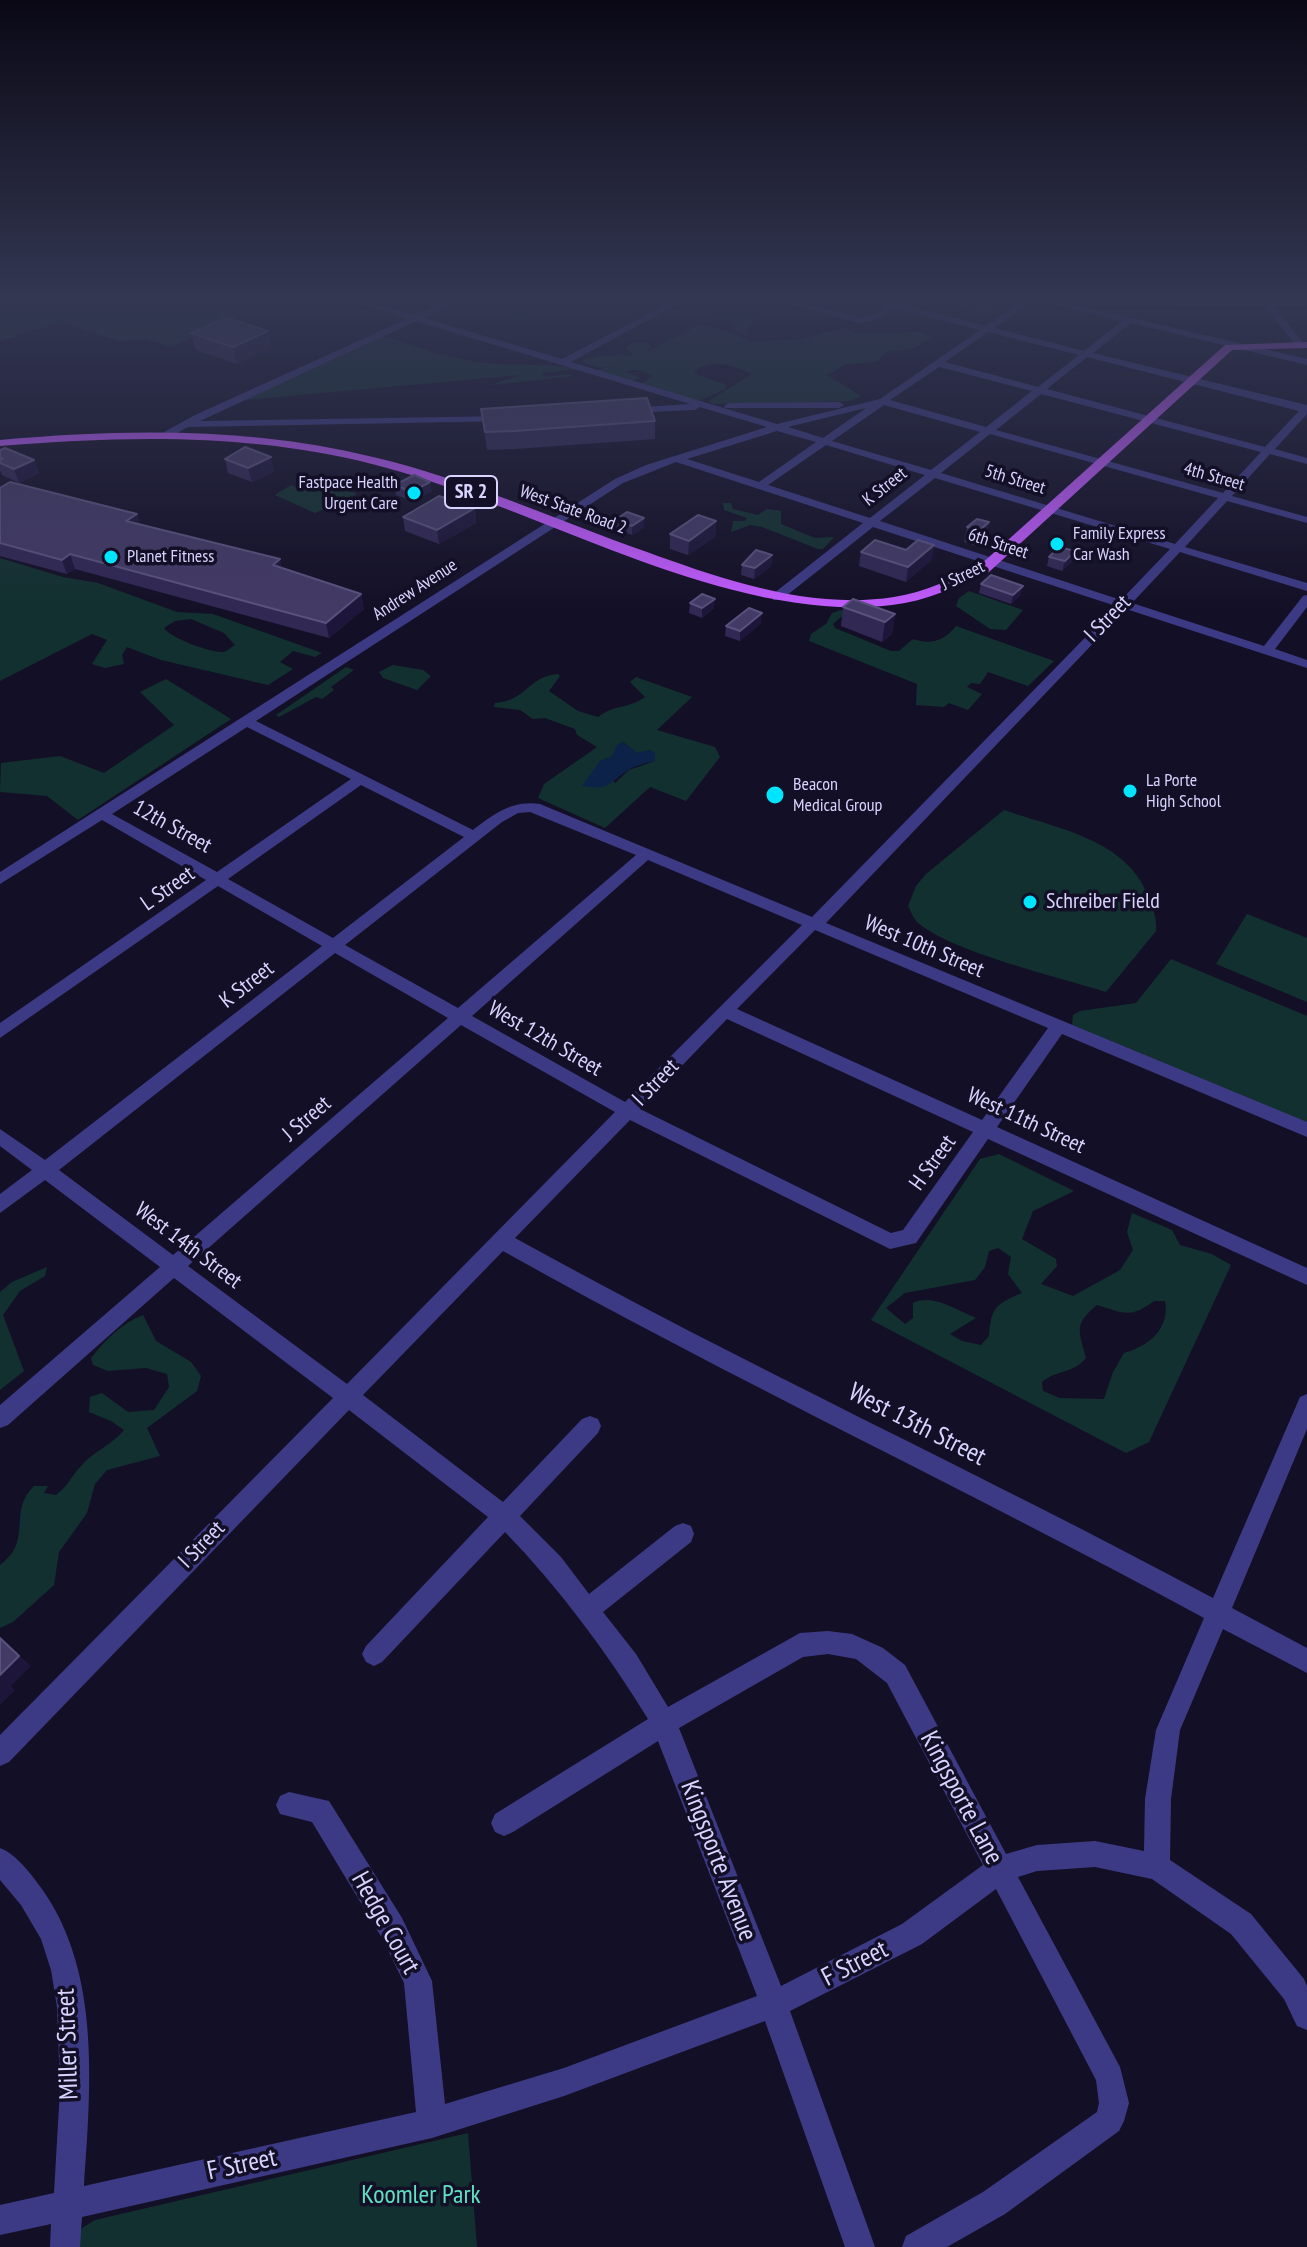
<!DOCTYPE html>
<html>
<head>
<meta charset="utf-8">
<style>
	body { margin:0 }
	canvas { display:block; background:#130f26 }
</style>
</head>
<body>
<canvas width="1307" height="2247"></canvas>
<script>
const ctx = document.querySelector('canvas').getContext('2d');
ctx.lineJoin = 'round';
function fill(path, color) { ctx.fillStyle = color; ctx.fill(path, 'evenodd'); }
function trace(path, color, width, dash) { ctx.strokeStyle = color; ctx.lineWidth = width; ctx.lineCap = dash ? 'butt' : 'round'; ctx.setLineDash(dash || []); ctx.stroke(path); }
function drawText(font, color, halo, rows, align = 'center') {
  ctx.font = font + ' "PT Sans Narrow",sans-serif'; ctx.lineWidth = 7; ctx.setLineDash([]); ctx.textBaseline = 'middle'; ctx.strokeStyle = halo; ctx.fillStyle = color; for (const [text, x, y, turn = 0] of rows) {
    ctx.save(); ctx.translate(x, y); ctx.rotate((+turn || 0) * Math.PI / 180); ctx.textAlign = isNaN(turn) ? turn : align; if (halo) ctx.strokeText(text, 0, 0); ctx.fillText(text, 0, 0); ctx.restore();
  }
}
fill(new Path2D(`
	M26 297H156L159 305 185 300 181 297H250V299L301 297 325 301 319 297 345 300C316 324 311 308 282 306 251 305 200 335 171 347L146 339 119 341 60 322 0 341V309H28L32 305 19 299Z
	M513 297 554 307 524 321 486 310Z
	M772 307H784L747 327 748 336 735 331 732 323 712 320C736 300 748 322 772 307Z
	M701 324 733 333 750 342 803 339 843 328 858 334 921 332 933 338 909 350 887 351 877 362 846 364 827 375 861 396 851 401 712 404 709 401 752 374C734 365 710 357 694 372L697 375 727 385 725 389 699 401 640 384 653 376C644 372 636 367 626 372L640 378 632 381 594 371 617 365 600 368 580 361 598 356 633 355 626 347 634 343H648L650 348 646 352Z
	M382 336C420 347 457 362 497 364 524 366 550 363 577 369L541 373 546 377 570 374 574 376 491 385 520 375 245 400Z
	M327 483 357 494 315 513 275 495 291 485 302 491Z
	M723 503H731L733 509 758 515 767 509 781 511V524L815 538 834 537 823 549H818L762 527 750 525 731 532 733 521H745L747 518 724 510Z
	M0 558 63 577 98 583 177 612 213 614 322 653 315 657 293 651 280 662 293 669 268 685 161 660 127 647 122 655 124 664 105 668 92 664 107 640 92 634 0 681ZM191 619 224 633 235 645C232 647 227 651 224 652 211 653 170 638 164 628L175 621Z
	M969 591 1023 610 1006 630 990 629 956 606 959 598Z
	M841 610 847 612 833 624 835 628 891 651H899L913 639C931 645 944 641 956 626L1054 661 1028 686 988 672 980 684 971 683 967 687 982 694 968 710 949 703 944 707 916 705 917 684 809 641 811 634 826 624 832 613Z
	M393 665 423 670 431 676 417 690 383 678 379 672Z
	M346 667 354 670 331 687 334 690 322 699 316 697 279 717 276 715Z
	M558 674 560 676 549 691 578 711 598 717C615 704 629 709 645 697L630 682 636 677 692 697 657 730 715 747 720 757 686 801 650 787 605 828 538 798 544 784 597 747 577 735 575 729 545 718 533 719 520 710 494 707 495 703C527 701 528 676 558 674ZM623 742 637 753 650 750 655 761 629 770 615 783 600 761 611 757Z
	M166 679 231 719 78 820 47 796 0 792 1 763 60 756 104 773 174 725 140 692Z
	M1004 810C1055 828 1127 839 1148 896 1153 908 1157 918 1156 931L1106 992C1059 977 951 952 917 922 913 918 911 911 908 906L916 886 926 874Z
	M1247 914 1307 938V1002L1216 964Z
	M1171 959 1307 1016V1123L1072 1025 1073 1015 1080 1011 1136 1003Z
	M999 1154 1074 1191 1033 1211 1022 1239 1056 1259 1057 1266 1041 1284 1073 1296 1120 1270 1133 1250 1127 1232 1132 1213 1172 1230 1180 1245 1212 1254 1231 1265 1149 1442 1126 1453 871 1320 980 1159ZM998 1248 1011 1257 1008 1274 1022 1293C996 1304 991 1307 989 1336L981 1345 962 1341 950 1334 976 1318C958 1311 932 1293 913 1303V1318L905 1324 886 1308 905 1293 975 1280 985 1267 989 1251ZM1154 1301H1165C1170 1329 1149 1346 1124 1353L1113 1372 1104 1399 1060 1398 1043 1391 1042 1382C1058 1369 1073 1374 1086 1358 1079 1330 1073 1325 1097 1305 1124 1313 1130 1319 1154 1301Z
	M47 1267 45 1276 20 1291 3 1315 24 1371 0 1390V1292L12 1282Z
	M143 1315 156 1341 191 1362 201 1376 197 1391 147 1428 160 1456 107 1470 95 1484 87 1513 59 1552 54 1585 13 1622 0 1628V1565C34 1541 7 1512 34 1486H48L44 1493 56 1495C68 1486 72 1475 82 1465 94 1451 112 1445 124 1430L111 1421 89 1412 90 1397 102 1393 128 1412 154 1410 169 1387 167 1374 146 1368 108 1371 93 1365 91 1358C105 1341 121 1323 143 1315Z
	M468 2133 477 2247H76L82 2228 95 2220Z`), '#12302f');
fill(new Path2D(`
	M623 742 637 753 650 750 655 753V761C647 763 637 765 630 769 608 782 613 791 582 786L600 761 611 757 617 745Z`), '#0c2248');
fill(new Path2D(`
	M341 297H353L415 315 456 297H466L424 318 562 359 681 297H691L571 362 777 424 880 399 980 330 894 308 878 319 860 323 764 297H777L860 317 872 315 886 306 857 297 891 302 900 297 904 300 900 304 985 326 1028 297H1042L1307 359V365L1131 323 1093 353 1307 405V414L1275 449 1307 458V464L1270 454 1232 496 1307 517V523L1227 501 1185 547 1307 583V591L1180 552 1132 603 1264 646 1303 596 1307 595V607L1275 649 1307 660V668L1126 609 826 923 1307 1122V1137L1062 1034 997 1127 1307 1268V1285L988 1139 916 1243 890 1249 630 1120 515 1238C744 1365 982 1474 1213 1598L1300 1397 1307 1394V1429L1232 1608 1307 1648V1673L1223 1629 1180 1730 1171 1799 1170 1860 1251 1914 1304 1979 1307 1986V2030L1297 2026 1284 1999 1231 1934 1152 1879 1095 1867 1037 1871 1018 1877 1120 2067 1129 2103 1124 2121 1119 2131 1005 2214 947 2247H902L906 2236 983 2192 1097 2112 1099 2103 1096 2080 996 1889 922 1944 790 2011 875 2247H845L765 2021 564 2096 432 2138 82 2217 80 2247H50L51 2224 0 2235V2205L54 2193 60 2089 57 2007 51 1970 41 1939 21 1905 0 1880V1848C15 1854 26 1868 36 1881 102 1965 91 2085 84 2186L416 2112 404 1983 382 1938 312 1822 280 1814 276 1805 280 1796 289 1792 329 1801 402 1918 432 1981 445 2104 564 2068 757 1996 658 1741 513 1832 504 1836 495 1832 491 1823 495 1814 648 1719C606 1651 560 1589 505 1532L382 1662 374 1666 366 1662 362 1654 366 1646 488 1517 349 1410 9 1762 0 1766V1735L333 1398 174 1278 8 1425 0 1428V1405L160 1267 45 1180 0 1213V1194L32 1170 0 1146V1129L45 1160 322 946 218 886 0 1038V1023L206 880 102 820 0 884V872L615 479 646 465 767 427 700 407 695 410 625 413 624 411 629 408 690 404 416 321 200 421 507 416 512 419 511 421 188 427 172 436H164V432L195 415 407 319ZM1034 300 1122 321 1084 351 994 328ZM988 332 1079 355 1038 387 945 362ZM1087 357 1299 411 1265 447 1047 389ZM939 367 1032 391 986 427 890 400ZM1041 394 1261 452 1223 493 996 430ZM884 405 980 432 931 470 832 441ZM866 408 823 438 788 427ZM777 431 816 442 759 482 687 459ZM990 434 1218 498 1175 544 941 473ZM826 445 925 475 870 518 768 485ZM676 462 863 523 773 594V600H781L873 527 1116 606 812 917 540 804C512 800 494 814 473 830L256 721 623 483ZM935 478 1170 549 1121 600 880 521ZM247 727 351 779 217 872 112 814ZM361 785 464 837 333 938 228 879ZM530 812 636 855 458 1008 345 945 502 822 518 813ZM648 860 802 925 625 1102 472 1016ZM815 930 1048 1028 982 1120 737 1009ZM335 953 448 1018 173 1255 59 1170ZM727 1019 973 1132 903 1230 891 1233 640 1109ZM461 1025 615 1112 347 1384 188 1266ZM503 1251C733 1380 972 1492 1204 1618L1156 1730 1145 1799 1144 1851 1095 1841 1037 1845 1006 1854 905 1665 883 1648 852 1634 828 1631 800 1633 668 1707 636 1654 603 1612 691 1542 694 1534 691 1526 683 1523 675 1526 589 1594 561 1557 520 1516 598 1433 601 1426 598 1419 590 1416 582 1419 503 1502 363 1395ZM828 1654 856 1659 887 1683 983 1865 902 1924 781 1986 679 1728 803 1657Z
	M1094 300H1307V306H1274L1305 345 1297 347 1265 306 1091 305Z
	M729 403 839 402 844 405 839 408H725L724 406Z`), '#3d3a85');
fill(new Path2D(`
	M1307 342V348L1232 350 989 572C958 586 927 601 892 605 726 625 533 504 372 464 250 433 124 436 0 446V440C125 429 250 427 373 457 467 479 556 520 647 552 724 580 811 610 894 597 925 592 952 579 979 566L1225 345Z`), '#c25bff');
fill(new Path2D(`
	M957 297H1014L990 314 956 305Z
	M191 333 272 348 237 364 196 350Z
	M481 409 655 421V439L515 449 487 450Z
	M0 450 34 460 39 473 19 483 2 475 0 470Z
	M225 459 274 471 252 482 228 473Z
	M395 485 432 491 413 501 396 495Z
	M0 488 141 525 282 568 361 594 364 609 329 638 75 569 67 574 0 556Z
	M475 508 476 523 439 544 405 531 403 517Z
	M644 518V528L632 535 616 529 615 520Z
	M989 522 986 537 976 546 964 542 967 527Z
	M670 534 716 536 688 555 670 549Z
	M934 545 931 560 906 582 859 566 861 552 906 550Z
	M1075 551 1072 561 1062 571 1047 566 1049 557Z
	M772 555 771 566 754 579 741 575 742 565Z
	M981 584 1021 595 1011 604 979 593Z
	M690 603 714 608 702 618 689 613Z
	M843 607 895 614 892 634 882 642 841 626Z
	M761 623 740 641 725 636 726 626Z`), '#312854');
fill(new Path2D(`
	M993 297H1014L990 314Z
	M268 331 272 348 237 364 233 347Z
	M271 457 274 471 252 482 248 468Z
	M34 460 39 473 19 483 14 469Z
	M430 482 432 491 413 501 411 492Z
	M475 508 476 523 439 544 437 530Z
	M137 514 142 528 126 521Z
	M644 518V528L632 535V526Z
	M716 521V536L688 555 689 541Z
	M989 522 986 537 976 546 979 531Z
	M934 545 931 560 906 582 908 567Z
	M1075 551 1072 561 1062 571 1065 561Z
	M70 554 75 569 67 574 62 560Z
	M772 555 771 566 754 579 755 568Z
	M280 559 283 574 273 565Z
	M1023 586 1021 595 1011 604 1013 595Z
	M361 594 364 609 329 638 326 623Z
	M715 599 714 608 702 618V608Z
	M762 613 761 623 740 641V631Z
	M895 614 892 634 882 642 885 622Z
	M0 1637 31 1666 11 1686 15 1690 0 1705Z`), '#1d163a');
const building = new Path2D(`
	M227 318 268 331 233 347 191 333Z
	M647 398 655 421 514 431 485 432 481 409Z
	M245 447 271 457 248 468 225 459Z
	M5 448 34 460 14 469 0 463V460L3 459 0 457V450Z
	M414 475 430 482 411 492 395 485Z
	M10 482 137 514 126 521 280 559 273 565 361 594 326 623 70 554 62 560 0 543V488Z
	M439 496 475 508 437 530 403 517Z
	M627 512 644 518 632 526 615 520Z
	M698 515 716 521 689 541 670 534Z
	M977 519 989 522 979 531 967 527Z
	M875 540 906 550 918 540 934 545 908 567 861 552Z
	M1059 547 1075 551 1065 561 1049 557Z
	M756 550 772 555 755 568 742 565Z
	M991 575 1023 586 1013 595 981 584Z
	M702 594 715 599 702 608 690 603Z
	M853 599 895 614 885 622 843 607Z
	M749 608 762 613 740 631 726 626Z
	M0 1638 19 1656 0 1675Z`);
fill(building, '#433a66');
trace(building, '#5a527e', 2);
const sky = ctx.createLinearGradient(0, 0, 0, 611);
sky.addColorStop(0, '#0a0815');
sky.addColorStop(0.49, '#333752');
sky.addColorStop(1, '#33375200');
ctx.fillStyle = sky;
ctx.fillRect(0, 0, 1307, 611);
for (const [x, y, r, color] of [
	[414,493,8,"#00e5ff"],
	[1057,544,8,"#00e5ff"],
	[111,557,8,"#00e5ff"],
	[1130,791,8,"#00e5ff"],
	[775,795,10,"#00e5ff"],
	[1030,902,8,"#00e5ff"]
]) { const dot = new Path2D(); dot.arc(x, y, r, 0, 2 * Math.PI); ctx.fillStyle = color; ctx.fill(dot); trace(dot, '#130f26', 3); }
drawText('18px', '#d9d4ff', '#130f26', [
	["4th Street",1214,477,16],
	["5th Street",1015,480,17],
	["K Street",885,487,-38],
	["West State Road 2",573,510,20],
	["6th Street",998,544,18],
	["J Street",963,576,-26],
	["Andrew Avenue",415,590,-33]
]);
drawText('18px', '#d9d4ff', '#130f26', [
	["Fastpace Health",398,483,"right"],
	["Urgent Care",398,504,"right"],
	["Family Express",1073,534],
	["Car Wash",1073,555],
	["Planet Fitness",127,557],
	["La Porte",1146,781],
	["High School",1146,802],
	["Beacon",793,785],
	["Medical Group",793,806]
], 'left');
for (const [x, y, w] of [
	[471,492,52]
]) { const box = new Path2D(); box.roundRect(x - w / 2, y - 16, w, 32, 6); ctx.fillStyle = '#130f26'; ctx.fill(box); trace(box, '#d9d4ff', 2); }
drawText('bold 20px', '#d9d4ff', null, [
	["SR 2",471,492]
]);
drawText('22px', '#d9d4ff', '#130f26', [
	["I Street",1108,619,-46],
	["12th Street",172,827,29],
	["L Street",168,889,-35],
	["West 10th Street",924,947,23],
	["K Street",247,985,-38],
	["West 12th Street",545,1039,30],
	["I Street",656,1083,-46],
	["J Street",307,1119,-41],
	["West 11th Street",1026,1121,25],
	["H Street",933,1163,-54],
	["West 14th Street",188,1246,37],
	["I Street",202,1545,-46]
]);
drawText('22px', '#d9d4ff', '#130f26', [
	["Schreiber Field",1046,902]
], 'left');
drawText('26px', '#d9d4ff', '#130f26', [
	["West 13th Street",917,1425,27],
	["Kingsporte Lane",961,1798,62],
	["Kingsporte Avenue",718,1861,69],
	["Hedge Court",385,1923,61],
	["F Street",855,1964,-27],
	["Miller Street",68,2044,-92],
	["F Street",242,2165,-12]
]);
drawText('26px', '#5fe0c0', '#130f26', [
	["Koomler Park",421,2196]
]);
</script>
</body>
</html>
